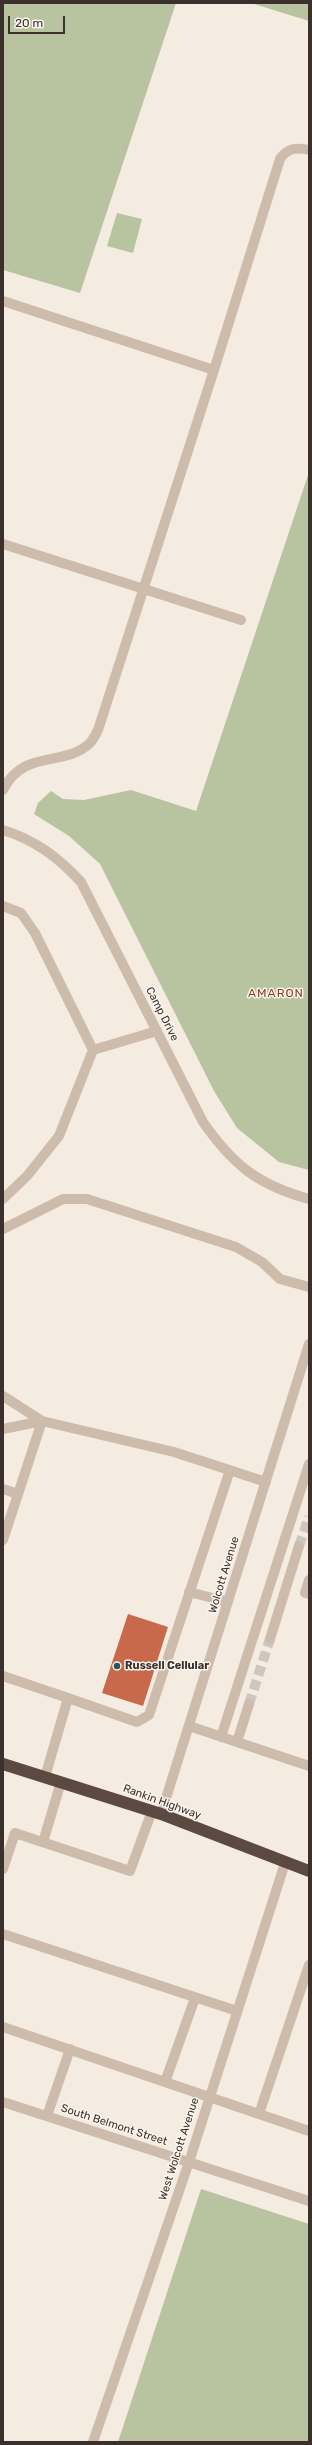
<!DOCTYPE html>
<html>
<head>
<meta charset="utf-8">
<style>
	body { margin:0 }
	#map { position:relative; width:312px; height:2445px; overflow:hidden; background:#f4ebe1; font-family:Rubik,sans-serif }
	canvas { display:block }
	.frame { position:absolute; inset:0; border:4px solid #3b302b; pointer-events:none }
	.scale { position:absolute; left:8px; top:16px; width:57px; height:18px; box-sizing:border-box; border:2px solid #3b302b; border-top:0; padding-left:5px; font-size:12px; line-height:14px; white-space:nowrap; color:#3b302b; -webkit-text-stroke:3px #fbf5ee; paint-order:stroke }
</style>
</head>
<body>
<div id="map">
<canvas width="312" height="2445"></canvas>
<div class="frame"></div>
<div class="scale">20 m</div>
</div>
<script>
const ctx = document.querySelector('canvas').getContext('2d');
ctx.lineJoin = 'round';
function fill(path, color) { ctx.fillStyle = color; ctx.fill(path, 'evenodd'); }
function trace(path, color, width, dash) { ctx.strokeStyle = color; ctx.lineWidth = width; ctx.lineCap = dash ? 'butt' : 'round'; ctx.setLineDash(dash || []); ctx.stroke(path); }
function drawText(font, color, halo, rows, align = 'center') {
  ctx.font = font + ' Rubik,sans-serif'; ctx.lineWidth = 3; ctx.setLineDash([]); ctx.textBaseline = 'middle'; ctx.strokeStyle = halo; ctx.fillStyle = color; for (const [text, x, y, turn = 0] of rows) {
    ctx.save(); ctx.translate(x, y); ctx.rotate((+turn || 0) * Math.PI / 180); ctx.textAlign = isNaN(turn) ? turn : align; if (halo) ctx.strokeText(text, 0, 0); ctx.fillText(text, 0, 0); ctx.restore();
  }
}
fill(new Path2D(`
	M3 3H176L80 293 3 270Z
	M251 3H309V21Z
	M117 213 142 219 133 253 107 246Z
	M309 472V1170L279 1162 237 1128 214 1091 100 864 69 836 34 814 38 803 51 791 63 799 84 800 131 790 196 811Z
	M201 2189 309 2224V2442H118Z`), '#b8c4a0');
fill(new Path2D(`
	M128 1614 168 1627 143 1706 102 1693Z`), '#c8694b');
trace(new Path2D(`
	M299 1546 309 1517
	M249 1704 270 1639`), '#cfc6bd', 10, [10, 5]);
trace(new Path2D(`
	M3 301 214 370 98 730C96 734 93 740 90 743 64 768 24 748 3 790
	M214 370 280 159C287 148 297 147 309 150
	M3 544 241 620
	M3 830C35 840 58 857 81 882L203 1122C233 1165 258 1185 309 1199
	M3 906 21 913 35 933 93 1050 157 1031
	M3 1199 27 1176 59 1136 93 1050
	M3 1229 63 1199H87L236 1247 262 1262 280 1279 309 1287
	M3 1396 42 1421
	M3 1429 42 1421
	M3 1489 18 1494
	M3 1540 42 1421 174 1452 266 1482
	M309 1580 305 1593 309 1594
	M189 1592 228 1602
	M270 1639 299 1546
	M3 1676 68 1698 45 1777
	M68 1698 137 1722 149 1715 230 1470
	M189 1726 309 1766
	M221 1737 309 1464
	M237 1742 249 1704
	M161 1814 309 1344
	M43 1842 61 1782
	M3 1869 15 1833 130 1871 152 1811
	M3 1934 237 2011
	M195 1998 165 2082 309 2131
	M3 2027 165 2082
	M3 2102 309 2201
	M259 2114 309 1965
	M47 2116 70 2049
	M93 2442 189 2162 285 1863`), '#cdbbac', 10);
trace(new Path2D(`
	M3 1764 161 1814 309 1871`), '#5c4a42', 12);
for (const [x, y, r, color] of [
	[117,1666,4,"#1f5a5e"]
]) { const dot = new Path2D(); dot.arc(x, y, r, 0, 2 * Math.PI); ctx.fillStyle = color; ctx.fill(dot); trace(dot, '#fbf5ee', 1.5); }
drawText('11px', '#3b302b', '#fbf5ee', [
	["Camp Drive",162,1014,63],
	["Wolcott Avenue",224,1575,-73],
	["Rankin Highway",162,1802,20],
	["South Belmont Street",114,2125,18],
	["West Wolcott Avenue",179,2149,-72]
]);
drawText('bold 11px', '#3b302b', '#fbf5ee', [
	["Russell Cellular",125,1666]
], 'left');
ctx.letterSpacing = '1px';
drawText('12px', '#8c3b22', '#fbf5ee', [
	["AMARON",276,994]
]);
ctx.letterSpacing = '0px';
</script>
</body>
</html>
